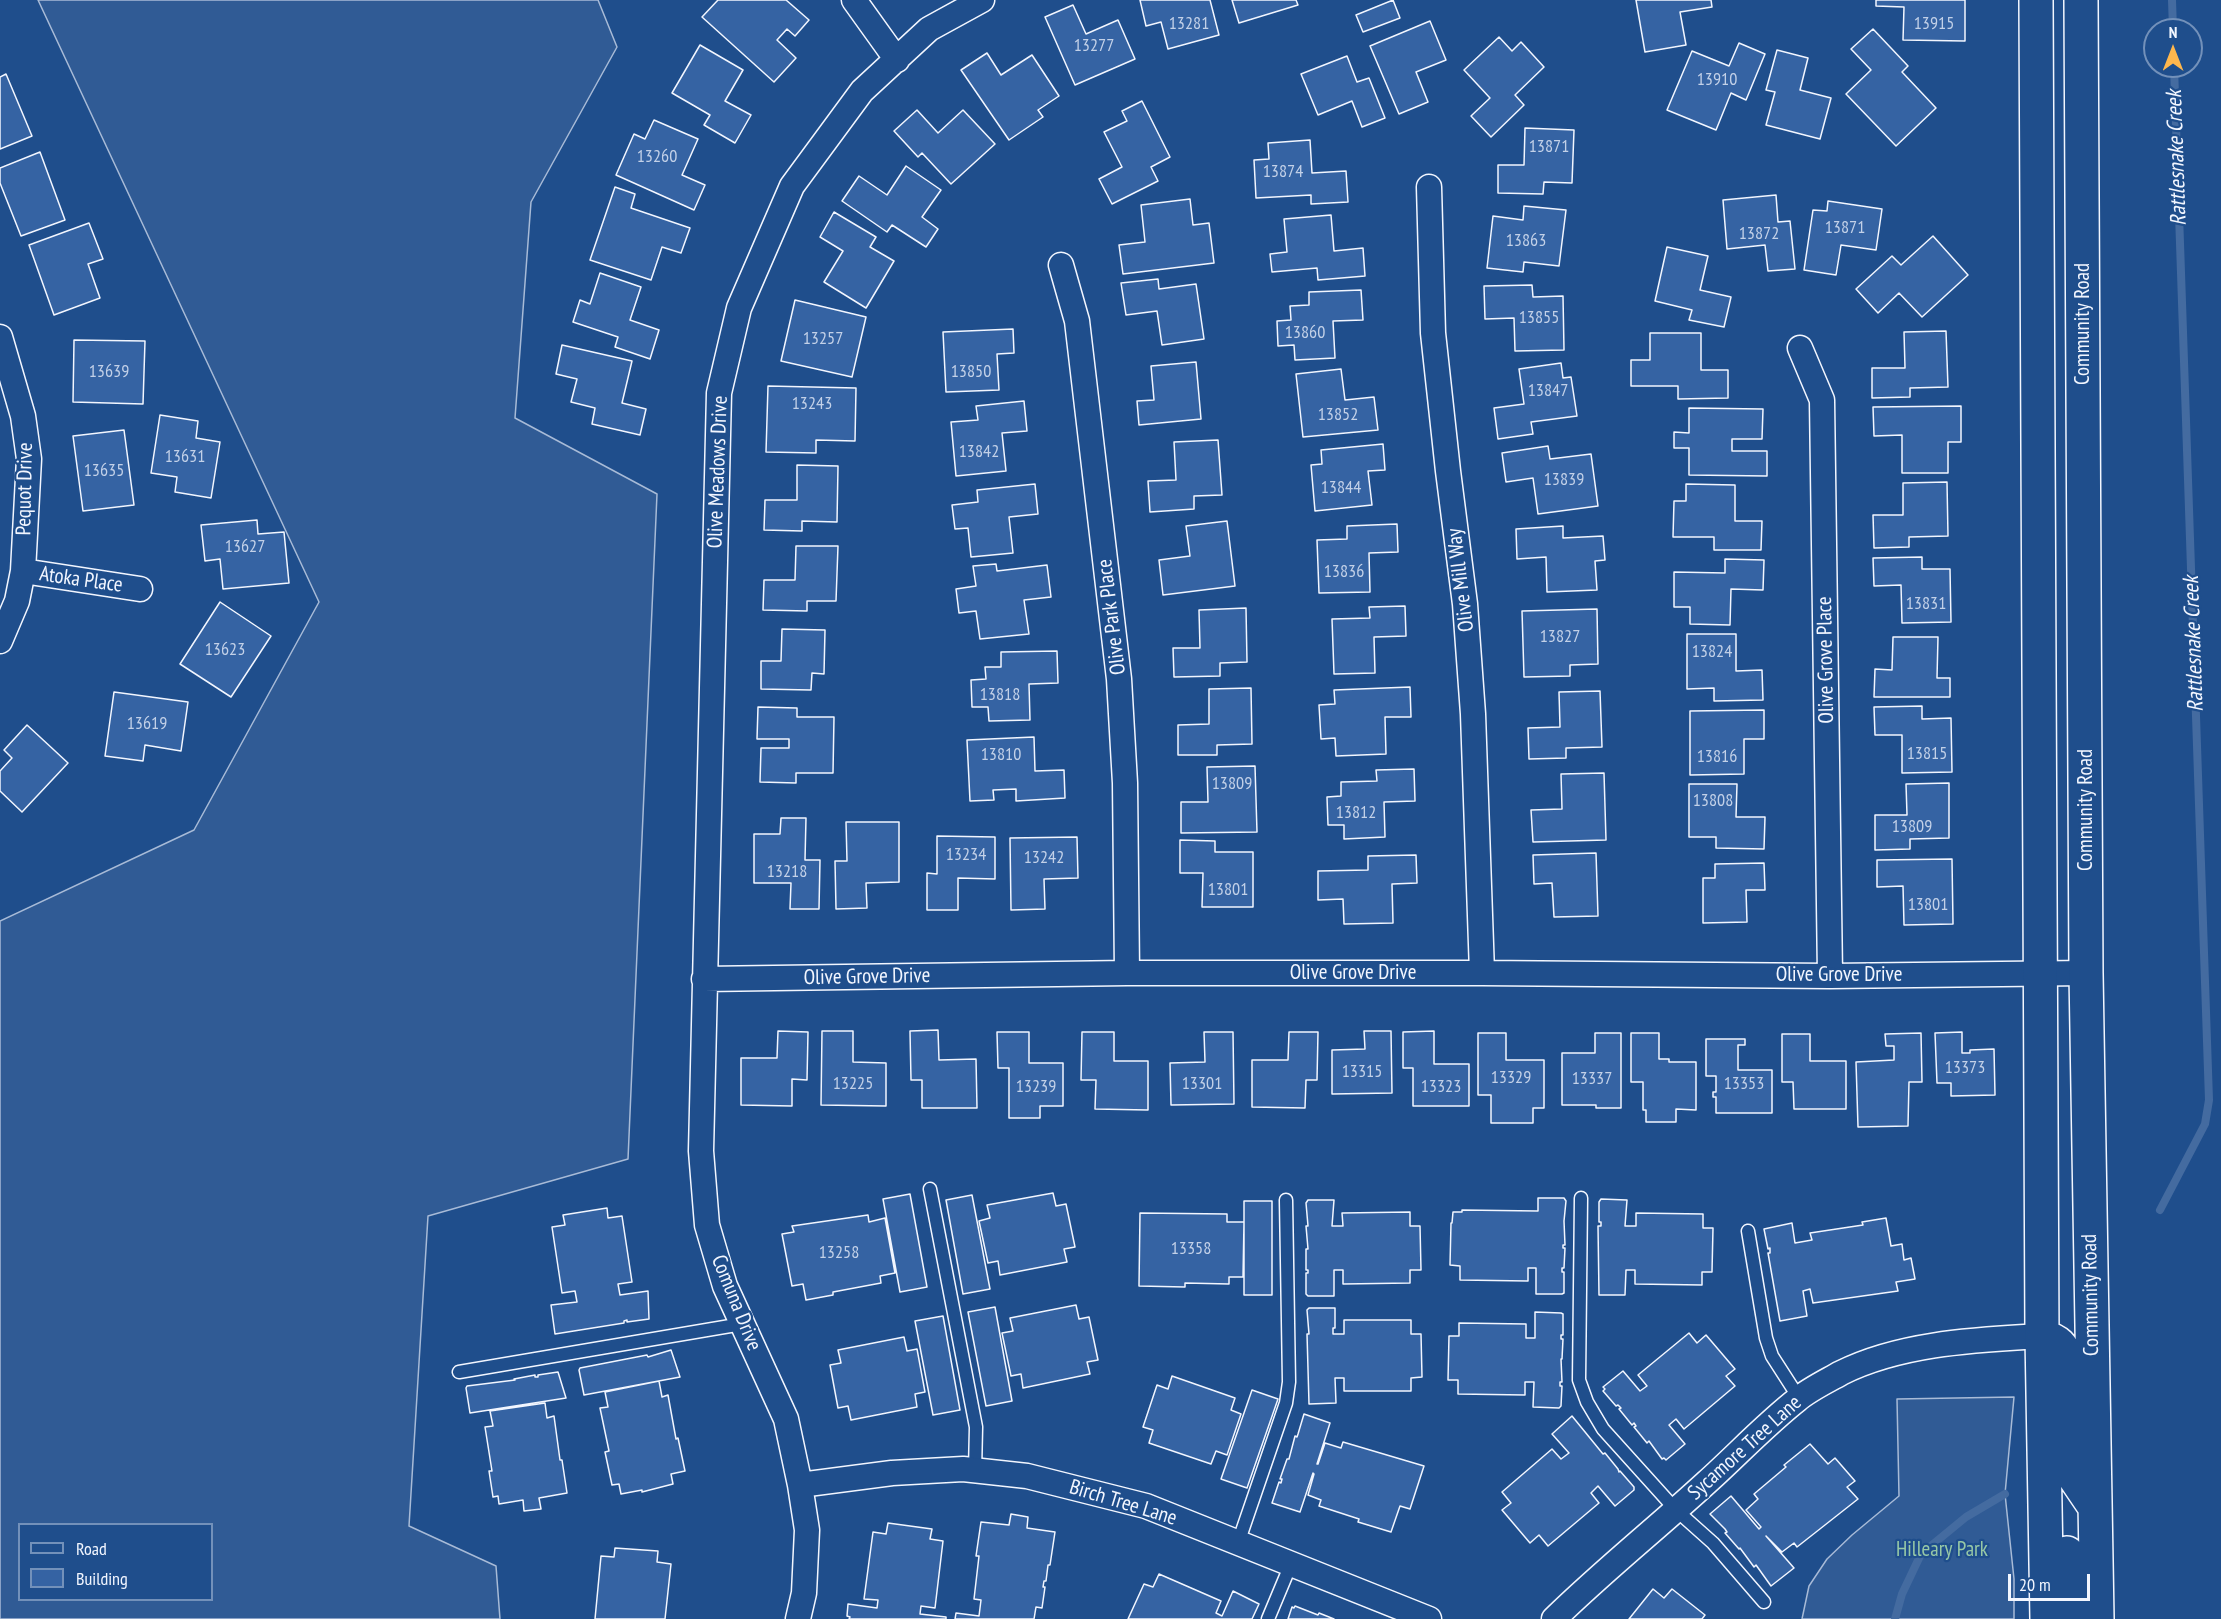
<!DOCTYPE html>
<html>
<head>
<meta charset="utf-8">
<style>
	body { margin:0 }
	#map { position:relative; width:2221px; height:1619px; overflow:hidden; background:#1f4e8c; font-family:"PT Sans Narrow",sans-serif }
	canvas { display:block }
	.legend { position:absolute; left:18px; top:1523px; width:195px; height:78px; box-sizing:border-box; background:#1f4e8c; border:2px solid #7391ba; margin:0; padding:8px 10px; list-style:none; font-size:18px; color:#f2f6ff }
	.legend li { display:flex; align-items:center; gap:12px; height:30px }
	.legend b { width:30px; border:2px solid #7391ba }
	.north { position:absolute; left:2143px; top:18px; width:60px; height:60px; box-sizing:border-box; background:#1f4e8c; border:2px solid #7391ba; border-radius:50%; rotate:0deg; font-size:16px; font-weight:700; line-height:24px; text-align:center; color:#f2f6ff }
	.north::after { content:''; display:block; margin:auto; width:21px; height:27px; background:#ffb74d; clip-path:polygon(50% 0,100% 100%,50% 72%,0 100%) }
	.scale { position:absolute; left:2008px; top:1574px; width:82px; height:27px; box-sizing:border-box; border:3px solid #f2f6ff; border-top:0; padding-left:8px; font-size:18px; line-height:21px; white-space:nowrap; color:#f2f6ff; -webkit-text-stroke:4px #1f4e8c; paint-order:stroke }
</style>
</head>
<body>
<div id="map">
<canvas width="2221" height="1619"></canvas>
<ul class="legend">
<li><b style="height:8px;background:#1f4e8c"></b>Road</li>
<li><b style="height:16px;background:#3563a3"></b>Building</li>
</ul>
<div class="north">N</div>
<div class="scale">20 m</div>
</div>
<script>
const ctx = document.querySelector('canvas').getContext('2d');
ctx.lineJoin = 'round';
function fill(path, color) { ctx.fillStyle = color; ctx.fill(path, 'evenodd'); }
function trace(path, color, width, dash) { ctx.strokeStyle = color; ctx.lineWidth = width; ctx.lineCap = dash ? 'butt' : 'round'; ctx.setLineDash(dash || []); ctx.stroke(path); }
function drawText(font, color, halo, rows, align = 'center') {
  ctx.font = font + ' "PT Sans Narrow",sans-serif'; ctx.lineWidth = 4.5; ctx.setLineDash([]); ctx.textBaseline = 'middle'; ctx.strokeStyle = halo; ctx.fillStyle = color; for (const [text, x, y, turn = 0] of rows) {
    ctx.save(); ctx.translate(x, y); ctx.rotate((+turn || 0) * Math.PI / 180); ctx.textAlign = isNaN(turn) ? turn : align; if (halo) ctx.strokeText(text, 0, 0); ctx.fillText(text, 0, 0); ctx.restore();
  }
}
const built = new Path2D(`
	M38 0H598L617 47 531 202 515 418 657 494 628 1159 428 1216 409 1526 496 1566 500 1619H0V921L194 830 319 602ZM20 1524H212V1600H20Z
	M2014 1397 2005 1494 2014 1579V1619H1802L1809 1586 1827 1559 1852 1535 1899 1496 1897 1399Z`);
fill(built, '#305b95');
trace(built, '#a8bbd7', 1.5);
trace(new Path2D(`
	M2172 0 2173 30
	M2160 1210 2205 1124 2209 1100 2174 66
	M1895 1619 1902 1594 1921 1554 1966 1517 2005 1494`), '#446ba0', 8);
const building = new Path2D(`
	M718 0H786L809 20 795 36 787 29 777 40 796 58 774 82 702 17Z
	M1140 0H1210L1219 35 1168 49 1161 22 1146 26Z
	M1232 0H1296L1298 5 1239 23Z
	M1393 0 1400 18 1363 32 1356 15Z
	M1636 0H1711L1712 7 1680 12 1686 45 1645 52Z
	M1876 0H1965V41L1903 40 1904 7 1876 6Z
	M1073 5 1086 34 1118 20 1135 59 1075 85 1045 17Z
	M1430 21 1446 60 1416 72 1428 102 1399 114 1370 46Z
	M1873 29 1908 66 1902 72 1936 108 1896 146 1846 94 1871 70 1851 49Z
	M1499 37 1512 51 1521 42 1544 67 1515 95 1524 105 1491 137 1471 116 1490 98 1464 70Z
	M1739 43 1765 54 1746 100 1731 93 1716 130 1667 110 1692 51 1729 66Z
	M700 45 743 70 725 101 751 115 735 143 704 125 710 115 672 93Z
	M1777 50 1808 58 1800 90 1831 98 1820 139 1766 125 1775 92 1766 90Z
	M987 53 1001 75 1032 55 1059 96 1038 110 1043 117 1009 140 961 70Z
	M1347 56 1357 82 1369 78 1385 118 1362 127 1352 101 1318 115 1301 74Z
	M6 74 32 136 0 149V77Z
	M1142 101 1170 157 1151 167 1158 181 1112 204 1099 179 1122 167 1104 132 1127 121 1122 111Z
	M917 110 938 133 963 110 995 144 951 184 922 153 918 157 894 131Z
	M654 120 698 139 682 175 705 185 694 210 616 175 634 134 645 139Z
	M1525 128 1574 130 1572 183 1544 182 1543 194 1498 193V165H1524Z
	M1310 140 1312 173 1346 171 1348 202 1311 204V195L1256 198 1254 160 1269 159 1268 143Z
	M40 152 65 220 21 236 0 183V168Z
	M906 166 941 190 922 217 938 229 926 247 892 225 887 232 842 201 859 176 887 195Z
	M615 187 635 194 631 208 690 228 681 253 662 247 651 280 590 260Z
	M1776 195 1778 222 1790 221 1795 269 1768 271 1765 245 1727 249 1723 200Z
	M1190 199 1193 225 1209 223 1214 263 1123 274 1119 245 1145 242 1141 205Z
	M1828 201 1882 209 1876 250 1841 245 1836 275 1804 270 1813 210 1827 211Z
	M1524 206 1566 210 1559 266 1524 262 1523 272 1487 268 1493 216 1523 220Z
	M834 212 876 237 870 247 894 261 866 308 824 282 843 251 820 237Z
	M1331 215 1334 251 1363 248 1365 276 1318 280 1317 268 1272 272 1270 254 1287 252 1284 219Z
	M89 223 103 259 88 264 100 298 54 315 29 245Z
	M1933 236 1968 275 1922 317 1899 293 1878 313 1856 289 1892 256 1901 265Z
	M1667 247 1708 256 1700 290 1731 297 1724 327 1689 320 1692 310 1655 301Z
	M600 273 641 287 630 320 659 330 650 359 615 347 618 337 573 322 580 300 590 304Z
	M1158 279 1159 289 1196 284 1204 339 1162 345 1157 311 1126 315 1121 283Z
	M1532 285 1533 297 1563 296 1564 350 1515 351 1514 318 1485 319 1484 286Z
	M1361 290 1363 320 1333 321 1335 358 1295 360 1294 345 1278 346 1277 321 1291 320 1290 306 1309 305V292Z
	M795 300 866 317 852 377 781 361Z
	M1013 329 1014 353 997 354 999 390 946 392 943 332Z
	M1946 331 1948 387 1910 388V397L1872 398V368H1905L1904 332Z
	M1650 333H1701V370H1728V398L1678 399V386H1631V360H1650Z
	M74 340 145 341 143 404 73 402Z
	M562 345 632 361 622 403 646 409 640 435 592 424 595 408 571 402 577 379 556 374Z
	M1196 362 1201 419 1139 425 1137 401 1154 400 1151 366Z
	M1561 363 1563 378 1571 377 1577 416 1531 422 1533 434 1498 439 1494 408 1524 404 1519 369Z
	M1341 369 1345 400 1374 397 1378 430 1303 437 1296 374Z
	M768 386 856 388 855 441 816 440V453L766 452Z
	M1024 401 1027 431 1002 433 1006 471 956 476 951 422 978 420 976 406Z
	M1961 406V442H1948V473H1902V435L1874 436 1873 407Z
	M1689 408 1763 409 1762 439H1732V451H1767V476L1689 475V448H1674V432L1689 433Z
	M160 415 198 421 196 438 220 442 211 498 175 492 177 477 151 473Z
	M124 430 134 505 83 511 73 436Z
	M1218 440 1222 495 1194 496V509L1150 512 1148 481 1176 480 1174 442Z
	M1383 444 1385 470 1368 471 1372 505 1315 511 1311 465 1322 464 1321 450Z
	M1548 446 1550 459 1591 454 1598 506 1538 514 1533 478 1506 482 1502 453Z
	M797 465 838 466 837 522 802 521V531L764 530 765 500H797Z
	M1947 482 1948 536 1909 537V547L1874 548 1873 515H1903V483Z
	M1035 484 1038 514 1009 517 1013 553 971 557 968 528 955 529 952 505 978 502 977 490Z
	M1686 484 1735 485V521H1762L1761 550H1714V537H1673L1674 501H1686Z
	M257 520 258 534 284 532 289 583 223 589 220 559 205 561 201 525Z
	M1227 521 1235 586 1163 595 1159 560 1190 556 1186 526Z
	M1397 524 1398 552 1369 553 1370 592 1319 593 1317 540 1347 539V526Z
	M1563 526V538L1603 536 1605 560 1595 561 1597 590 1547 592 1546 557 1517 559 1516 529Z
	M796 546H838L836 601H807V611L763 610 764 580H795Z
	M1922 557V569H1950L1951 622 1902 623 1901 585 1874 586 1873 558Z
	M1725 559 1764 560 1763 590 1731 589 1730 625 1690 624V607H1674V572L1725 573Z
	M996 564 997 571 1047 565 1051 597 1024 600 1029 634 980 639 976 611 959 613 956 589 976 586 973 566Z
	M220 602 271 636 231 697 180 664Z
	M1405 606 1406 636 1374 637 1375 673 1334 674 1332 619 1370 618 1369 607Z
	M1246 608 1247 662 1220 663V676L1174 677 1173 648H1200L1199 610Z
	M1597 609 1598 664 1570 665V676L1524 677 1522 611Z
	M782 629 825 630 824 674 812 673 811 690 761 689V661H781Z
	M1687 634H1736V671L1762 670 1763 700 1714 701V688L1687 689Z
	M1893 637H1938L1937 678H1950V697H1874L1875 669 1892 670Z
	M1057 651 1058 683 1029 684 1030 720 989 721 988 707H972L971 680 986 679 985 667H1001V652Z
	M1410 687 1411 717H1385L1386 754 1336 756 1335 738 1321 739 1319 705 1335 704 1334 690Z
	M1251 688 1252 744 1217 745V755H1178V725L1209 724V689Z
	M1600 691 1602 747 1566 748V758L1529 759 1528 728 1560 727 1559 692Z
	M114 692 188 702 181 751 145 745 143 761 105 756Z
	M1922 706V719L1951 718 1952 772 1902 773V735H1875L1874 707Z
	M758 707 797 708V717H834L833 773H796V783L760 782 761 748H789V739H757Z
	M1764 710V739H1744V774L1690 775V711Z
	M27 725 68 763 22 812 0 791V771L12 758 4 750Z
	M1034 737 1035 771 1064 770 1065 798 1016 801V789L993 790 994 800 970 801 967 740Z
	M1255 766 1257 832 1181 833V802H1208L1207 767Z
	M1414 769 1415 801 1384 802 1385 837 1344 839V825H1328L1327 797 1341 796V782L1377 781 1376 770Z
	M1604 773 1606 840 1533 842 1531 810 1562 809 1561 774Z
	M1949 783V838L1910 839V849L1875 850V815H1907L1906 784Z
	M1689 784H1737L1736 817H1765L1764 849 1716 848V837H1689Z
	M781 818H806L805 860H820L819 909H790L791 883H754V834H780Z
	M846 822H899V882L866 883 867 908 836 909 835 861H847Z
	M937 836 995 837V879L958 878V910H927V873L937 874Z
	M1077 837 1078 878 1044 879 1045 909 1011 910 1010 838Z
	M1180 840 1215 841V852H1253V907H1202L1203 873H1180Z
	M1596 853 1598 916 1554 917 1552 883 1534 884 1533 855Z
	M1416 855 1417 883 1392 884 1393 923 1344 924 1343 899 1318 900V871L1368 870V856Z
	M1952 859 1953 924 1904 925 1903 886 1877 887V860Z
	M1764 863 1765 890H1746L1747 922 1703 923V878H1715V864Z
	M938 1030 939 1060 976 1059 977 1108H922V1080H911L910 1031Z
	M778 1031 808 1032 807 1080 792 1079V1106L741 1105V1058H777Z
	M822 1031H853V1062L886 1063V1106L821 1105Z
	M1364 1031H1391L1392 1093 1332 1094V1050L1365 1049Z
	M1434 1031V1064H1469V1106H1413V1068H1403V1032Z
	M997 1032H1029V1063H1063V1106H1040V1118H1009V1068H998Z
	M1082 1032H1114V1061H1148V1110L1095 1109 1096 1080H1081Z
	M1204 1032H1233L1234 1104 1171 1105 1170 1063 1205 1062Z
	M1289 1032H1318L1317 1080H1306L1305 1108 1252 1107V1060H1288Z
	M1962 1032V1053H1970V1050L1994 1049 1995 1095 1951 1096V1083H1937L1935 1033Z
	M1478 1033H1506V1060H1544V1108H1533V1123H1491V1095H1478Z
	M1595 1033H1621V1108H1596V1105H1562V1053H1595Z
	M1631 1033H1659V1059H1669V1062H1696V1110L1676 1109V1122H1646V1110H1643V1082H1631Z
	M1921 1033 1922 1082H1909L1908 1126 1858 1127 1856 1062 1894 1060V1046H1886L1885 1034Z
	M1782 1034H1810V1061H1846V1109H1794L1793 1082H1782Z
	M1706 1039H1745V1045H1738V1070H1772V1113H1716V1097H1713V1092H1716V1076H1706Z
	M1053 1193 1056 1206 1066 1204 1075 1247 1064 1249 1067 1262 1000 1275 998 1261 988 1263 979 1221 990 1218 987 1205Z
	M910 1194 927 1287 900 1292 883 1199Z
	M972 1195 990 1289 963 1294 946 1200Z
	M1538 1198H1564L1566 1201 1564 1221 1565 1245H1563V1248H1565L1564 1268H1562V1272H1564V1293L1562 1294H1536V1268H1528V1281L1460 1280V1266L1450 1265 1451 1223H1452L1453 1212H1462V1210L1538 1211Z
	M1601 1199 1627 1200 1625 1226H1636V1213L1703 1214V1228H1713L1712 1272H1702V1285L1635 1284V1270H1626L1625 1295H1599L1598 1226H1601V1222H1599V1202Z
	M1308 1200H1334L1332 1226H1343L1342 1213 1410 1212V1226H1420L1421 1270H1410V1283L1343 1284V1270H1334V1296H1308L1306 1294V1273H1308V1270H1306V1249H1308L1306 1226H1308L1306 1203Z
	M1244 1201H1272V1295H1244Z
	M607 1208 608 1218 622 1216 632 1282 618 1284 620 1295 648 1291 649 1319 627 1322V1320L624 1321V1323L555 1334 551 1305 577 1302 575 1291 562 1293 552 1227 565 1225 563 1215Z
	M1140 1213 1227 1214V1222H1244L1243 1277H1229V1284L1185 1283V1287L1139 1286Z
	M868 1215 869 1222 885 1218 895 1273 880 1276 881 1283 833 1292V1295L806 1300 803 1284 792 1286 782 1234 794 1232 792 1226Z
	M1886 1218 1891 1246 1902 1244 1904 1260 1911 1258 1915 1279 1896 1282 1898 1291 1813 1303 1810 1289 1803 1291 1807 1316 1780 1321 1768 1253H1770V1248L1768 1249 1764 1229 1792 1223 1795 1243 1812 1240 1810 1233 1863 1225 1862 1222Z
	M1076 1305 1079 1319 1089 1317 1098 1360 1087 1362 1090 1374 1023 1388 1021 1374 1011 1376 1002 1333 1013 1331 1010 1318Z
	M995 1307 1012 1401 986 1406 968 1312Z
	M1309 1308H1335V1328H1333V1334H1344V1320H1411V1334H1421L1422 1377 1411 1378V1391H1344V1378H1335L1336 1403 1309 1404 1307 1334H1309L1307 1310Z
	M1535 1312 1561 1313 1563 1314V1335H1561V1339H1563L1562 1359H1561L1562 1382H1560V1386H1562L1561 1406 1559 1408 1533 1407 1534 1382H1525V1395L1458 1394V1380H1448L1449 1336H1459V1323L1526 1324V1338H1535Z
	M943 1316 960 1410 933 1415 915 1321Z
	M1689 1333 1697 1343 1706 1335 1735 1369 1726 1376 1735 1386 1684 1429 1676 1419 1669 1425 1685 1444 1666 1460 1664 1458 1662 1459 1649 1441 1647 1443 1634 1427 1636 1426 1634 1423 1632 1425 1619 1409 1621 1408 1618 1405 1616 1406 1603 1391 1605 1389 1603 1387 1623 1371 1640 1391 1647 1386 1638 1375Z
	M904 1337 907 1351 917 1349 925 1392 915 1394 917 1407 851 1420 848 1406 838 1408 830 1365 841 1363 838 1350Z
	M671 1350 680 1377 584 1395 579 1370 580 1368 647 1355 648 1357Z
	M558 1372 566 1398 470 1413 466 1388 467 1386 515 1380 514 1379 535 1375V1377H538V1375Z
	M1172 1376 1235 1398 1231 1410 1241 1414 1227 1455 1216 1451 1211 1464 1149 1443 1153 1430 1143 1427 1157 1385 1168 1389Z
	M659 1381 662 1397 668 1395 676 1439 678 1438 685 1471 671 1474 673 1484 642 1492V1490L621 1494 619 1484 612 1485 605 1452 609 1451 600 1408 608 1407 605 1392Z
	M1252 1390 1278 1399 1247 1488 1221 1479Z
	M545 1403 547 1418 554 1416 560 1460H562L567 1493 539 1498 541 1509 524 1511 523 1500 499 1504 498 1496 493 1497 489 1471H492L485 1427 493 1426 490 1411Z
	M1304 1414 1330 1423 1317 1464H1318L1325 1443 1341 1448 1343 1442 1424 1466 1410 1509 1400 1506 1391 1532 1358 1522 1359 1519 1319 1506 1321 1500 1308 1495 1314 1474 1313 1473 1300 1512 1272 1503 1279 1482 1281 1483 1282 1479H1280L1287 1459H1289L1295 1436 1297 1437 1298 1434Z
	M1572 1416 1603 1454 1605 1453 1618 1469 1619 1472 1620 1471 1634 1487V1490L1615 1506 1598 1486 1591 1493 1599 1503 1548 1546 1539 1535 1530 1543 1502 1510 1511 1503 1502 1492 1552 1449 1561 1459 1569 1453 1552 1434Z
	M1810 1444 1828 1464 1835 1458 1855 1481 1847 1487 1858 1499 1797 1547 1794 1543 1782 1552 1766 1536 1794 1568 1771 1586 1756 1565 1754 1567 1740 1548 1739 1549 1725 1533 1727 1532 1725 1529 1710 1514 1731 1496 1759 1529 1761 1527 1746 1510 1758 1499 1754 1494 1786 1467 1784 1465Z
	M1011 1514 1028 1517 1027 1528 1055 1532 1050 1565H1048L1046 1581H1044L1043 1587H1045L1042 1608 1036 1607 1034 1619H955L956 1613 979 1616 981 1600 974 1599 979 1556H976L981 1522 1009 1525Z
	M888 1523 932 1529 930 1539 943 1541 935 1608 921 1606 920 1614 946 1617V1619H849L850 1617 847 1616 848 1604 877 1608 878 1600 864 1599 873 1532 886 1534Z
	M615 1548 658 1551 657 1562 671 1564 665 1619H595L601 1556 614 1557Z
	M1159 1574 1221 1601 1216 1613 1222 1616 1233 1591 1259 1604 1252 1619H1128L1144 1584 1153 1587Z
	M1653 1589 1664 1598 1672 1589 1705 1615 1702 1619H1629Z
	M1295 1606 1318 1615 1319 1613 1334 1619H1288L1292 1607 1294 1608Z`);
fill(building, '#3563a3');
trace(building, '#f2f6ff', 1.5);
const lane = new Path2D(`
	M930 1189 976 1427 975 1471
	M1581 1198 1579 1380 1587 1402 1603 1429 1676 1510 1713 1543 1764 1602
	M1748 1231 1766 1338 1772 1356 1799 1398
	M459 1372 742 1324
	M1238 1543 1286 1403 1289 1382 1286 1200
	M1268 1619 1291 1564`);
const street = new Path2D(`
	M854 0 897 60
	M1429 187 1433 333 1448 471 1465 604 1473 714 1482 973
	M1061 265 1077 321 1119 679 1125 783 1127 973
	M0 337 23 416 29 459 23 571 17 601 0 641
	M1800 348 1822 400 1830 976
	M23 571 140 589
	M704 979 1127 973H1482L1830 976 2086 973
	M800 1485 892 1473 963 1469 1027 1476 1146 1506 1429 1619
	M798 1619 804 1593 807 1530 800 1485 786 1419 725 1286 707 1225 701 1151 719 393 739 308 792 186 862 91 929 29 982 0
	M1554 1619C1603 1571 1657 1528 1707 1482 1737 1455 1766 1424 1798 1399 1810 1389 1827 1381 1841 1373 1901 1343 1975 1340 2042 1336`);
const primary = new Path2D(`
	M2036 0 2042 1336 2047 1619
	M2081 0 2086 973 2097 1619
	M2042 1336C2058 1341 2063 1345 2068 1362L2069 1452 2073 1475 2092 1503
	M2067 1553C2068 1575 2066 1599 2078 1618L2084 1619`);
trace(lane, '#f2f6ff', 15);
trace(street, '#f2f6ff', 27);
trace(primary, '#f2f6ff', 36);
trace(lane, '#1f4e8c', 12);
trace(street, '#1f4e8c', 24);
trace(primary, '#1f4e8c', 33);
drawText('18px', '#c3d1e8', null, [
	["13281",1189,24],
	["13915",1934,24],
	["13277",1094,46],
	["13910",1717,80],
	["13871",1549,147],
	["13260",657,157],
	["13874",1283,172],
	["13871",1845,228],
	["13872",1759,234],
	["13863",1526,241],
	["13855",1539,318],
	["13860",1305,333],
	["13257",823,339],
	["13639",109,372],
	["13850",971,372],
	["13847",1548,391],
	["13243",812,404],
	["13852",1338,415],
	["13842",979,452],
	["13631",185,457],
	["13635",104,471],
	["13839",1564,480],
	["13844",1341,488],
	["13627",245,547],
	["13836",1344,572],
	["13831",1926,604],
	["13827",1560,637],
	["13623",225,650],
	["13824",1712,652],
	["13818",1000,695],
	["13619",147,724],
	["13815",1927,754],
	["13810",1001,755],
	["13816",1717,757],
	["13809",1232,784],
	["13808",1713,801],
	["13812",1356,813],
	["13809",1912,827],
	["13234",966,855],
	["13242",1044,858],
	["13218",787,872],
	["13801",1228,890],
	["13801",1928,905],
	["13373",1965,1068],
	["13315",1362,1072],
	["13329",1511,1078],
	["13337",1592,1079],
	["13225",853,1084],
	["13301",1202,1084],
	["13353",1744,1084],
	["13239",1036,1087],
	["13323",1441,1087],
	["13358",1191,1249],
	["13258",839,1253]
]);
drawText('21px', '#f2f6ff', '#1f4e8c', [
	["Community Road",2083,324,-90],
	["Olive Meadows Drive",718,472,-88],
	["Pequot Drive",25,489,-89],
	["Atoka Place",81,580,8],
	["Olive Mill Way",1461,580,-97],
	["Olive Park Place",1112,617,-97],
	["Olive Grove Place",1826,660,-91],
	["Community Road",2086,810,-90],
	["Olive Grove Drive",1353,973],
	["Olive Grove Drive",1839,975],
	["Olive Grove Drive",867,977,-1],
	["Community Road",2091,1295,-91],
	["Comuna Drive",736,1303,68],
	["Sycamore Tree Lane",1745,1448,-42],
	["Birch Tree Lane",1123,1503,17]
]);
drawText('21px', '#97c8a6', '#1f4e8c', [
	["Hilleary Park",1942,1550]
]);
drawText('italic 22px', '#f2f6ff', '#1f4e8c', [
	["Rattlesnake Creek",2177,158,-92],
	["Rattlesnake Creek",2194,644,-92]
]);
</script>
</body>
</html>
